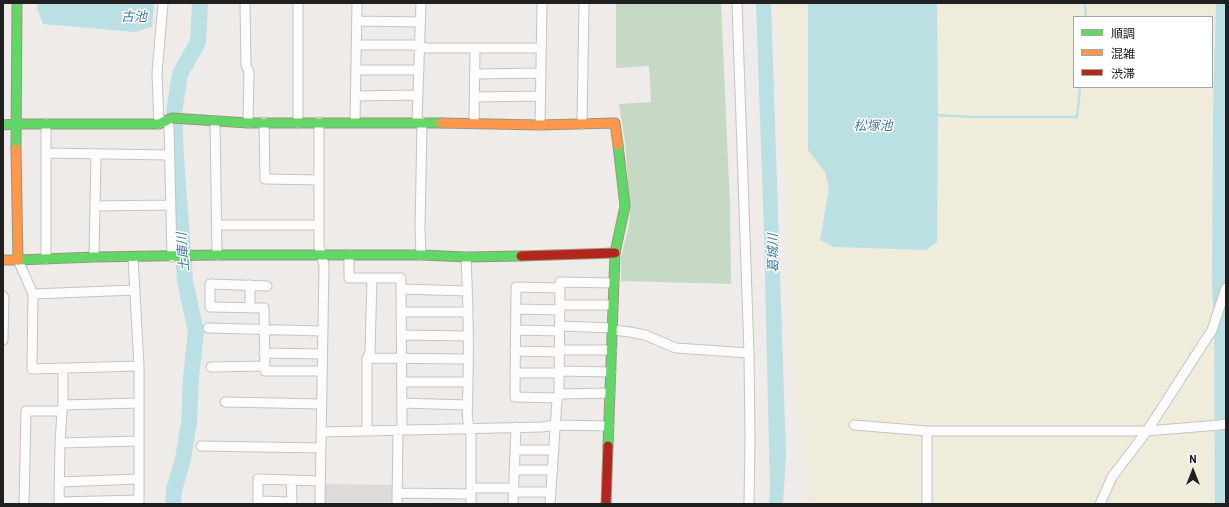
<!DOCTYPE html>
<html>
<head>
<meta charset="utf-8">
<style>
	body { margin:0 }
	#map { position:relative; width:1229px; height:507px; overflow:hidden; background:#eeebe9; font-family:Barlow,"Noto Sans JP",sans-serif }
	canvas { display:block }
	.frame { position:absolute; inset:0; border:4px solid #202020; pointer-events:none }
	.legend { position:absolute; left:1073px; top:16px; width:140px; height:72px; box-sizing:border-box; background:#fff; border:1px solid #a6a6a6; margin:0; padding:5px 7px; list-style:none; font-size:12px; color:#202020 }
	.legend li { display:flex; align-items:center; gap:8px; height:20px }
	.legend b { width:20px; border:1px solid #a6a6a6 }
	.north { position:absolute; left:1173px; top:451px; width:40px; height:40px; -webkit-text-stroke:3px #fff; paint-order:stroke; rotate:0deg; font-size:11px; font-weight:700; line-height:16px; text-align:center; color:#202020 }
	.north::after { content:''; display:block; margin:auto; width:14px; height:18px; background:#202020; clip-path:polygon(50% 0,100% 100%,50% 72%,0 100%) }
</style>
</head>
<body>
<div id="map">
<canvas width="1229" height="507"></canvas>
<div class="frame"></div>
<ul class="legend">
<li><b style="height:5px;background:#63d668"></b>順調</li>
<li><b style="height:5px;background:#ff974d"></b>混雑</li>
<li><b style="height:5px;background:#b3261e"></b>渋滞</li>
</ul>
<div class="north">N</div>
</div>
<script>
const ctx = document.querySelector('canvas').getContext('2d');
ctx.lineJoin = 'round';
function fill(path, color) { ctx.fillStyle = color; ctx.fill(path, 'evenodd'); }
function trace(path, color, width, dash) { ctx.strokeStyle = color; ctx.lineWidth = width; ctx.lineCap = dash ? 'butt' : 'round'; ctx.setLineDash(dash || []); ctx.stroke(path); }
function drawText(font, color, halo, rows, align = 'center') {
  ctx.font = font + ' Barlow,"Noto Sans JP",sans-serif'; ctx.lineWidth = 3; ctx.setLineDash([]); ctx.textBaseline = 'middle'; ctx.strokeStyle = halo; ctx.fillStyle = color; for (const [text, x, y, turn = 0] of rows) {
    ctx.save(); ctx.translate(x, y); ctx.rotate((+turn || 0) * Math.PI / 180); ctx.textAlign = isNaN(turn) ? turn : align; if (halo) ctx.strokeText(text, 0, 0); ctx.fillText(text, 0, 0); ctx.restore();
  }
}
fill(new Path2D(`
	M324 484 395 485V504H323Z`), '#dcdbda');
fill(new Path2D(`
	M776 3H1226V504H810L794 362ZM1074 17H1212V87H1074Z`), '#efecdc');
fill(new Path2D(`
	M616 3H721L730 206 731 284 621 281V257L629 225 630 210 625 141 619 104 651 102 649 66 616 68Z`), '#c6d9c4');
fill(new Path2D(`
	M37 3H154L152 27 135 32 43 24 37 8Z
	M756 3H771L786 455 783 504H769L770 490 764 233Z
	M808 3H937L938 115 937 242 926 250 834 247 820 240 829 188 825 172 808 150Z`), '#bbe0e3');
trace(new Path2D(`
	M1085 3 1086 17
	M936 115 973 117H1077L1080 87`), '#bbe0e3', 2.5);
trace(new Path2D(`
	M173 504 174 490 183 459 189 423 191 377 196 332 185 281 176 156 174 113 180 74 198 42 200 3
	M1223 504 1222 321 1220 287 1221 114 1224 3`), '#bbe0e3', 16);
const street = new Path2D(`
	M245 3 246 65 249 72 248 123
	M298 3V123
	M737 3 749 353 750 439 749 504
	M357 21 420 22
	M357 45H412L427 48H540
	M356 70H419
	M475 74 540 73
	M356 96 418 95
	M475 97 540 96
	M165 121 169 126 172 257
	M215 121 217 255
	M264 122 265 179 319 180
	M319 122V246L324 265 320 504
	M355 122 357 3
	M417 122 421 3
	M474 123 475 48
	M46 124V259
	M159 124 157 73 163 3
	M582 124 584 3
	M540 125 542 3
	M46 153 169 155
	M95 206 170 205
	M217 225H319
	M349 255V278H401L402 430
	M421 255 420 229 422 122
	M94 257 96 154
	M133 257 139 366V504
	M466 257C468 299 469 341 468 383 468 399 465 419 471 434V504
	M18 260 33 294 32 369 139 366
	M267 286 210 284V307L264 308 265 371H322
	M401 289 467 291
	M33 294 135 290
	M3 296 4 298 3 340
	M560 305H613
	M250 308V285
	M516 309 560 310
	M401 312H468
	M560 326 613 328
	M208 328 322 331
	M516 330 559 331
	M612 330 630 332 645 335 676 348 749 353
	M401 335 468 336
	M559 350H612
	M515 351 559 352
	M264 353 322 354
	M367 358 370 353 372 278
	M211 367 264 366
	M559 371 611 372
	M515 373H559
	M402 382H468
	M559 394 610 393
	M558 398 515 397 516 287 560 288
	M225 402 321 404
	M402 403 468 405
	M63 405 139 403
	M854 425 927 431H1147L1219 425 1226 424
	M367 431V358L468 359
	M927 431V504
	M321 432 542 427 555 425 609 426
	M60 443 139 441
	M201 446 321 448
	M515 450H554
	M514 470H553
	M291 480 292 502 258 501V479L320 481
	M59 482 139 479
	M471 488H514
	M514 492H551
	M397 493 471 494
	M59 502 139 500
	M24 504 26 411H62
	M59 504 60 443 62 411 63 405V368
	M397 504 398 431
	M513 504 516 427
	M550 504 557 400 559 394 560 282 614 283
	M1100 504 1112 477 1147 431 1212 330 1226 288`);
const fast = new Path2D(`
	M3 125 15 124H159L172 118 248 123H441
	M16 149 17 3
	M18 260 94 257 216 255H421L466 257 521 256
	M608 446 615 253 625 206 618 145`);
const slow = new Path2D(`
	M441 123 540 125 615 123 618 145
	M3 260H18L16 149`);
const jam = new Path2D(`
	M521 256 615 253
	M606 504 608 446`);
trace(street, '#c5c4c3', 11);
trace(fast, '#99977f', 11);
trace(slow, '#99977f', 11);
trace(jam, '#99977f', 11);
trace(street, '#fcfcfc', 9);
trace(fast, '#63d668', 9);
trace(slow, '#ff974d', 9);
trace(jam, '#b3261e', 9);
drawText('italic 13px', '#407b9c', '#fff', [
	["古池",134,17],
	["松塚池",873,126],
	["土庫川",183,252,-94],
	["葛城川",773,253,-91]
]);
</script>
</body>
</html>
